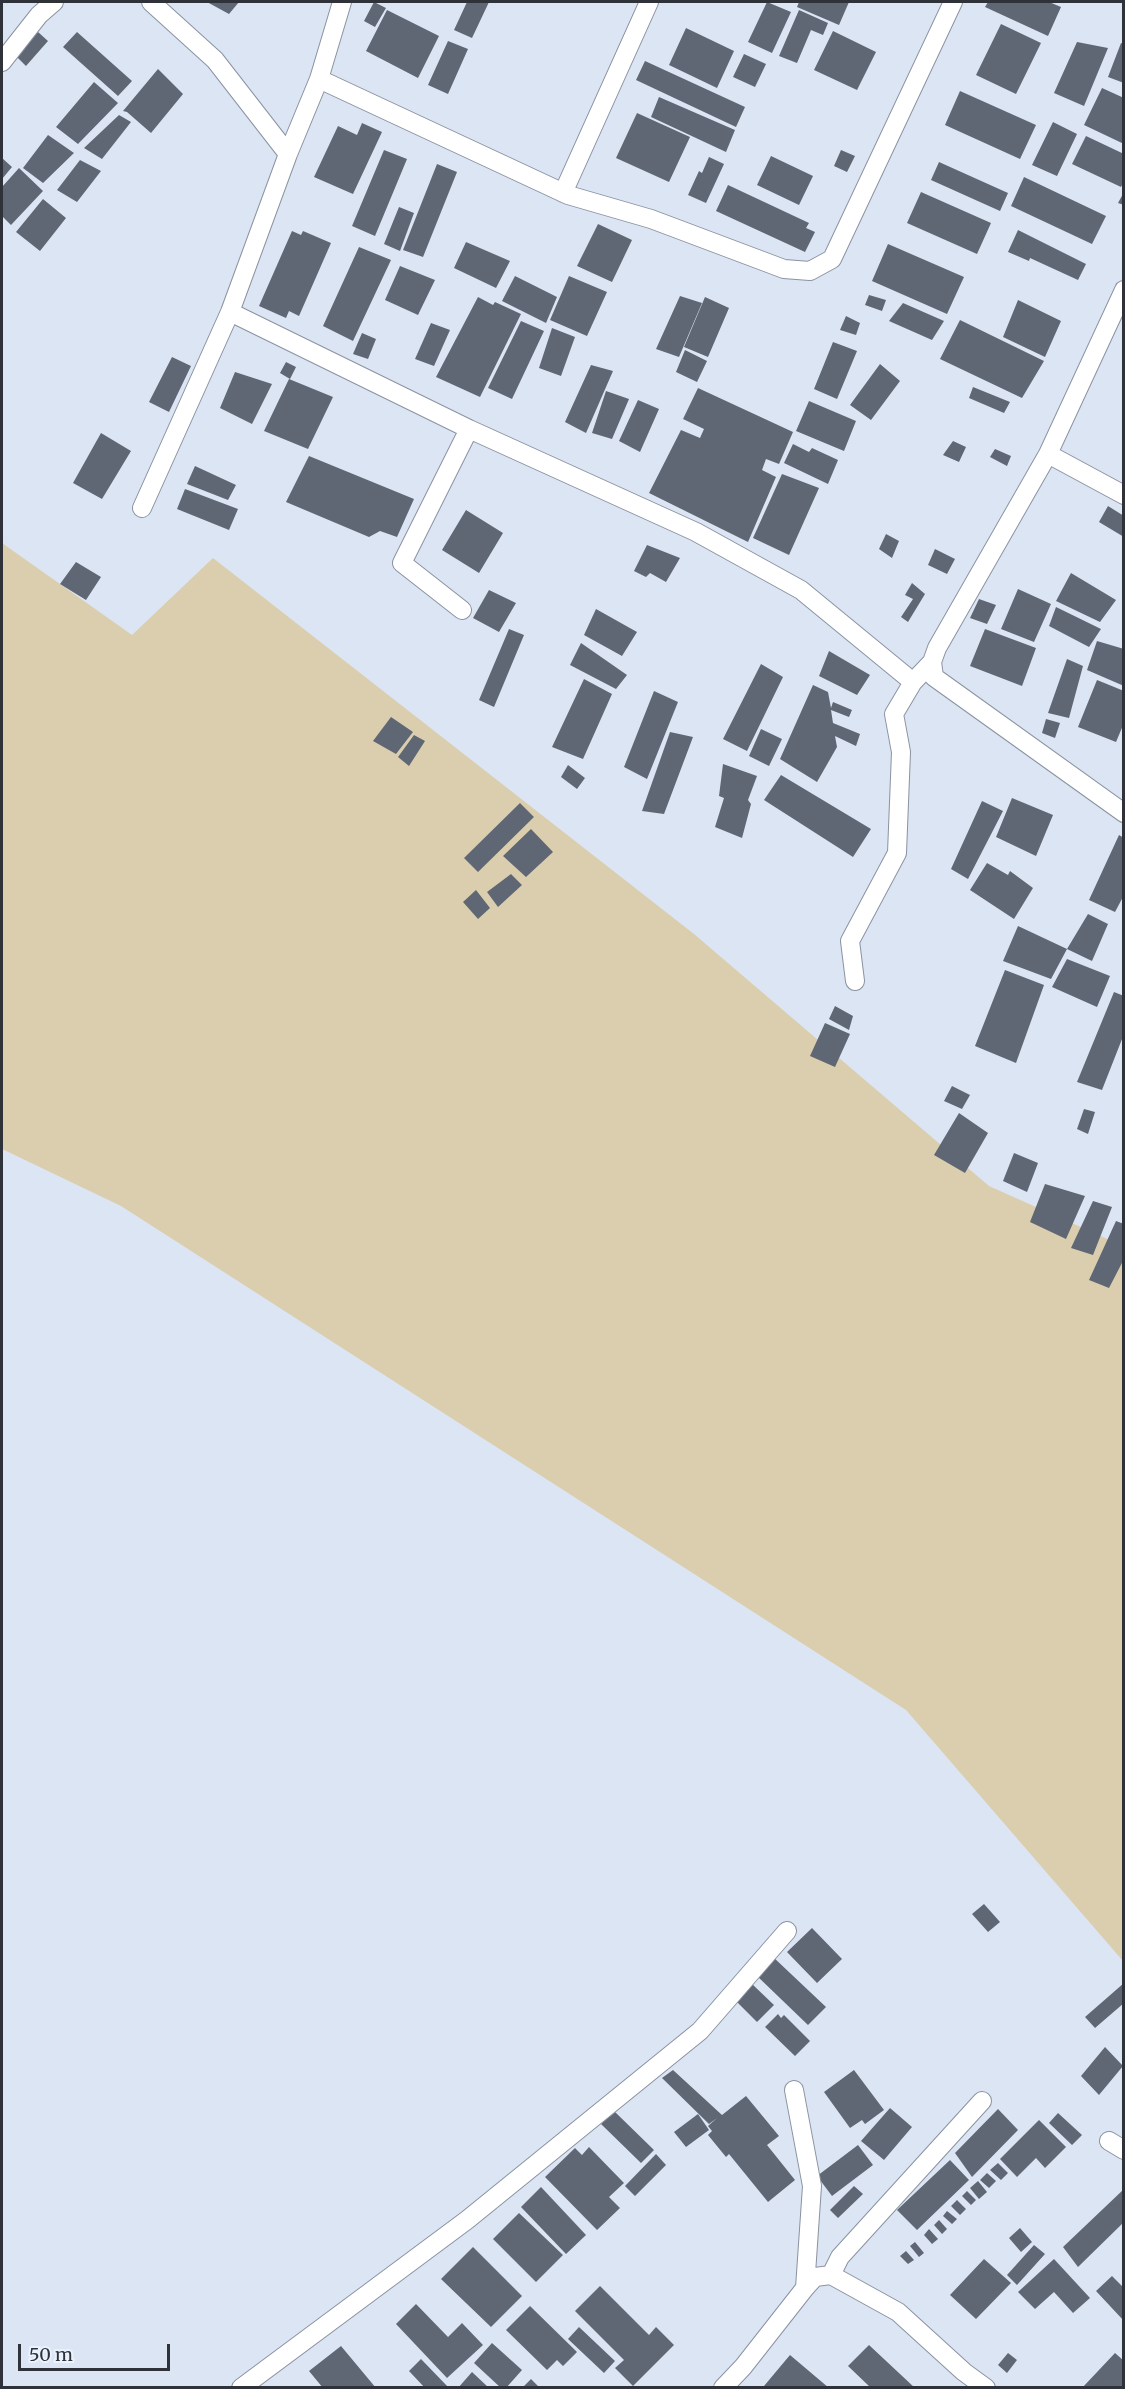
<!DOCTYPE html>
<html>
<head>
<meta charset="utf-8">
<style>
	body { margin:0 }
	#map { position:relative; width:1125px; height:2389px; overflow:hidden; background:#dce5f3; font-family:Merriweather,serif }
	canvas { display:block }
	.frame { position:absolute; inset:0; border:3px solid #2f3238; pointer-events:none }
	.scale { position:absolute; left:18px; top:2344px; width:152px; height:27px; box-sizing:border-box; border:3px solid #2f3238; border-top:0; padding-left:8px; font-size:18px; line-height:21px; white-space:nowrap; color:#2f3238; -webkit-text-stroke:4px #eaf2fe; paint-order:stroke }
</style>
</head>
<body>
<div id="map">
<canvas width="1125" height="2389"></canvas>
<div class="frame"></div>
<div class="scale">50 m</div>
</div>
<script>
const ctx = document.querySelector('canvas').getContext('2d');
ctx.lineJoin = 'round';
function fill(path, color) { ctx.fillStyle = color; ctx.fill(path, 'evenodd'); }
function trace(path, color, width, dash) { ctx.strokeStyle = color; ctx.lineWidth = width; ctx.lineCap = dash ? 'butt' : 'round'; ctx.setLineDash(dash || []); ctx.stroke(path); }
fill(new Path2D(`
	M2 543 132 635 213 558 694 934 989 1186 1123 1246V1961L906 1710 121 1206 2 1149Z`), '#daceae');
fill(new Path2D(`
	M207 2H239L229 14Z
	M374 2 386 8 375 27 364 21Z
	M467 2H489L472 38 454 30Z
	M767 2 791 12 772 53 748 42Z
	M799 2H849L839 25 797 7Z
	M988 2H1049L1061 7 1048 36 985 7Z
	M387 10 439 36 418 78 366 51Z
	M799 10 828 23 823 35 811 30 797 63 779 56Z
	M1001 24 1041 43 1016 94 976 75Z
	M686 28 734 51 717 88 669 65Z
	M833 31 876 52 857 90 814 70Z
	M38 32 48 41 26 66 16 56Z
	M77 32 132 81 118 96 63 47Z
	M448 41 468 49 448 94 428 85Z
	M1077 42 1108 48 1084 106 1054 93Z
	M1121 43 1124 44V83L1108 77Z
	M744 54 766 64 755 87 733 77Z
	M645 61 745 107 736 127 636 80Z
	M158 69 183 94 151 133 127 112 123 111Z
	M94 82 118 103 78 144 56 127Z
	M1102 88 1124 98V144L1084 125Z
	M960 91 1036 125 1020 159 945 125Z
	M659 97 735 130 726 152 651 117Z
	M637 113 690 137 669 182 616 158Z
	M119 115 131 122 102 159 84 148Z
	M1053 122 1077 134 1057 176 1032 165Z
	M362 123 382 132 353 194 314 177 338 126 357 135Z
	M48 135 74 153 43 183 23 168Z
	M1086 136 1124 154V181L1121 187 1072 164Z
	M384 150 407 159 375 236 352 226Z
	M841 150 855 156 847 172 834 166Z
	M771 156 813 176 799 205 757 185Z
	M709 157 724 164 706 203 688 195 699 171 702 173Z
	M2 158 12 167 2 179Z
	M80 160 101 171 77 202 57 190Z
	M939 162 1008 193 1000 211 931 180Z
	M437 164 457 172 423 257 403 250Z
	M19 168 43 191 11 225 2 216V187Z
	M1024 177 1106 216 1092 244 1011 206Z
	M728 185 809 223 806 228 815 232 805 252 716 211Z
	M921 192 991 223 977 254 907 223Z
	M1124 192V205L1118 203Z
	M43 199 66 218 40 251 16 232Z
	M399 207 414 213 400 251 384 244Z
	M598 224 632 240 612 282 577 266Z
	M1018 230 1086 264 1078 280 1030 258 1029 261 1008 252Z
	M292 231 301 235 303 231 331 243 299 316 289 311 286 318 259 306Z
	M466 242 510 261 496 288 454 268Z
	M888 244 964 277 947 314 872 281Z
	M359 247 391 260 353 341 323 326Z
	M400 266 435 280 418 315 385 300Z
	M515 276 557 297 546 323 502 301Z
	M569 276 607 292 587 336 550 320Z
	M869 295 886 300 882 311 865 305Z
	M680 296 702 303 679 357 656 349Z
	M478 297 493 305 495 302 521 314 480 397 436 377Z
	M705 297 729 308 708 357 684 347Z
	M1018 300 1061 321 1045 357 1003 337Z
	M903 303 944 321 932 340 889 321Z
	M846 316 860 323 856 335 840 330Z
	M960 320 1044 361 1022 398 940 359Z
	M521 321 544 331 512 399 488 388Z
	M431 323 450 330 434 366 415 359Z
	M552 328 575 337 561 376 539 368Z
	M362 333 376 339 368 359 353 354Z
	M833 342 857 351 837 399 814 389Z
	M685 350 707 361 697 382 676 372Z
	M172 357 191 366 169 412 149 402Z
	M286 362 296 367 290 379 280 373Z
	M880 364 900 381 871 420 850 405Z
	M591 365 613 371 586 433 565 422Z
	M235 372 272 384 252 424 220 408Z
	M289 379 333 397 308 449 264 431Z
	M973 387 1010 402 1004 413 969 398Z
	M698 388 793 432 779 464 766 459 762 470 776 477 748 542 649 493 681 430 700 438 704 429 683 419Z
	M606 391 629 399 612 439 592 433Z
	M638 400 659 409 640 452 619 441Z
	M809 401 856 421 844 451 796 431Z
	M101 433 131 451 102 499 73 483Z
	M953 441 966 447 959 462 943 455Z
	M793 444 809 452 812 448 838 460 828 484 784 463Z
	M995 449 1011 456 1007 466 990 457Z
	M309 456 414 499 397 537 380 531 369 537 286 502Z
	M195 466 236 485 228 500 187 484Z
	M782 474 819 488 789 555 753 538Z
	M185 489 238 509 229 530 177 509Z
	M1108 506 1124 516V537L1099 522Z
	M466 510 503 533 479 573 442 550Z
	M886 534 899 541 892 558 879 549Z
	M647 545 680 558 666 582 650 573 646 577 634 571Z
	M935 549 955 559 947 574 928 565Z
	M76 562 101 577 86 600 60 584Z
	M1071 573 1116 600 1100 622 1056 601Z
	M912 583 925 594 908 622 901 617 913 599 905 595Z
	M1018 589 1051 604 1034 642 1001 629Z
	M489 590 516 603 499 632 473 618Z
	M979 599 996 605 987 624 970 618Z
	M1056 607 1101 629 1089 647 1049 626Z
	M596 609 637 632 622 656 584 635Z
	M509 629 524 635 494 707 479 700Z
	M985 629 1036 648 1022 686 970 666Z
	M1097 641 1124 649V686L1087 670Z
	M581 643 627 675 616 689 570 665Z
	M829 651 870 675 857 695 819 676Z
	M1067 659 1083 666 1069 718 1048 713Z
	M761 664 783 677 747 751 723 739Z
	M584 679 612 694 583 759 552 747Z
	M1097 680 1124 691V723L1116 742 1078 727Z
	M813 685 828 692 831 708 833 702 852 710 849 717 831 710 833 723 860 734 856 746 835 736 837 747 817 782 780 759Z
	M654 691 678 702 647 779 624 767Z
	M391 717 413 732 396 754 373 741Z
	M1046 719 1060 723 1055 738 1042 733Z
	M761 729 782 739 769 766 749 756Z
	M670 732 693 737 664 814 642 811Z
	M414 735 425 741 409 766 398 757Z
	M723 764 757 776 748 800 751 804 742 838 715 827 724 798 719 796Z
	M568 765 585 778 577 789 561 777Z
	M781 775 871 829 853 857 764 800Z
	M1012 798 1053 815 1036 856 996 837Z
	M982 801 1003 811 968 879 951 869Z
	M520 803 534 817 478 872 464 858Z
	M531 829 553 852 526 877 503 856Z
	M1119 835 1124 838V895L1115 912 1089 900Z
	M987 863 1008 875 1010 871 1033 888 1014 919 970 890Z
	M511 874 522 885 498 907 487 892Z
	M476 890 490 908 478 919 463 902Z
	M1088 914 1108 924 1092 961 1067 949Z
	M1018 926 1067 949 1051 979 1003 961Z
	M1067 959 1110 976 1097 1007 1052 987Z
	M1005 970 1044 985 1016 1063 975 1046Z
	M1114 992 1124 996V1034L1102 1090 1077 1082Z
	M835 1006 853 1016 849 1030 829 1019Z
	M825 1023 850 1034 835 1067 810 1056Z
	M952 1086 970 1095 962 1109 944 1101Z
	M1084 1109 1095 1112 1088 1134 1077 1129Z
	M959 1113 988 1133 965 1173 934 1155Z
	M1014 1153 1038 1163 1027 1192 1003 1181Z
	M1045 1184 1085 1196 1066 1239 1030 1222Z
	M1093 1201 1112 1207 1093 1255 1071 1248Z
	M1116 1221 1124 1224V1259L1109 1288 1089 1280Z
	M984 1904 1000 1922 988 1932 972 1914Z
	M812 1928 842 1959 817 1983 787 1952Z
	M772 1956 826 2007 808 2025 756 1975Z
	M1124 1983V2003L1095 2028 1085 2017Z
	M752 1984 774 2005 757 2022 736 2001Z
	M778 2014 781 2018 784 2015 810 2041 795 2056 765 2027Z
	M1105 2047 1123 2066 1099 2095 1081 2076Z
	M673 2070 722 2115 746 2096 779 2136 767 2145 795 2180 768 2202 729 2154 726 2157 708 2135 712 2131 708 2126 717 2118 709 2124 662 2078Z
	M854 2070 884 2110 865 2124 862 2120 850 2128 824 2092Z
	M890 2108 912 2127 884 2160 861 2141Z
	M998 2109 1018 2130 972 2177 955 2153Z
	M614 2111 654 2150 641 2163 601 2124Z
	M1058 2113 1082 2135 1072 2145 1049 2123Z
	M698 2114 709 2130 686 2147 674 2132Z
	M1039 2120 1066 2147 1045 2168 1036 2158 1017 2177 1000 2159Z
	M858 2145 873 2165 832 2196 817 2176Z
	M589 2147 624 2183 609 2197 620 2208 597 2230 545 2177 575 2148 582 2155Z
	M656 2154 666 2165 635 2196 625 2186Z
	M950 2160 969 2180 917 2230 897 2210Z
	M998 2163 1008 2173 1001 2180 990 2170Z
	M987 2173 996 2181 989 2188 980 2180Z
	M978 2181 987 2192 979 2199 970 2188Z
	M854 2186 863 2194 838 2218 830 2210Z
	M541 2187 586 2235 566 2254 521 2207Z
	M1124 2189V2222L1078 2267 1063 2247Z
	M967 2191 976 2200 971 2205 962 2196Z
	M957 2200 966 2209 960 2215 951 2206Z
	M947 2211 957 2219 952 2224 943 2216Z
	M519 2213 563 2255 536 2282 493 2239Z
	M939 2220 947 2229 942 2234 934 2225Z
	M1020 2228 1032 2242 1021 2252 1009 2238Z
	M929 2229 938 2239 932 2244 924 2235Z
	M915 2242 924 2253 919 2257 910 2246Z
	M1034 2245 1045 2254 1017 2285 1007 2275Z
	M473 2247 522 2296 491 2327 441 2279Z
	M906 2251 914 2260 908 2264 900 2256Z
	M984 2259 1011 2283 976 2319 950 2295Z
	M1054 2259 1090 2298 1073 2313 1054 2292 1035 2309 1018 2292Z
	M1112 2276 1124 2288V2321L1096 2291Z
	M600 2286 649 2335 656 2327 674 2345 633 2386 615 2368 624 2360 575 2311Z
	M416 2304 448 2337 462 2323 483 2345 447 2378 396 2324Z
	M530 2306 577 2352 563 2366 557 2360 547 2370 506 2330Z
	M579 2327 615 2361 604 2373 568 2339Z
	M492 2343 522 2370 506 2388H501L474 2363Z
	M869 2345 915 2388H871L848 2366Z
	M341 2346 376 2388H323L309 2371Z
	M1008 2353 1017 2360 1007 2373 998 2365Z
	M1115 2353 1124 2361V2388H1082Z
	M790 2355 829 2388H765L764 2386Z
	M421 2359 449 2388H425L409 2371Z
	M472 2372 489 2388H458Z
	M531 2379 540 2388H522Z`), '#5f6774');
const minor = new Path2D(`
	M151 2 215 60 288 154
	M2 62 39 15 54 2
	M319 79 568 195 651 219 784 269 810 271 832 259 953 2
	M563 193 649 2
	M230 312 469 429 696 532 801 590 913 682 932 662 934 677 1124 813
	M1048 454 1124 495
	M142 508 230 312 288 154 319 79 342 2
	M462 610 402 563 469 429
	M932 662 937 648 1048 454 1124 290
	M855 981 850 941 897 853 901 752 894 714 913 682
	M794 2090 812 2186 805 2288
	M1109 2141 1124 2150
	M831 2275 898 2312 964 2372 986 2388
	M241 2388 467 2220 700 2031 787 1931
	M723 2388 743 2367 805 2288 815 2277 831 2275 840 2257 982 2101`);
trace(minor, '#8b93a1', 20);
trace(minor, '#fff', 18);
</script>
</body>
</html>
